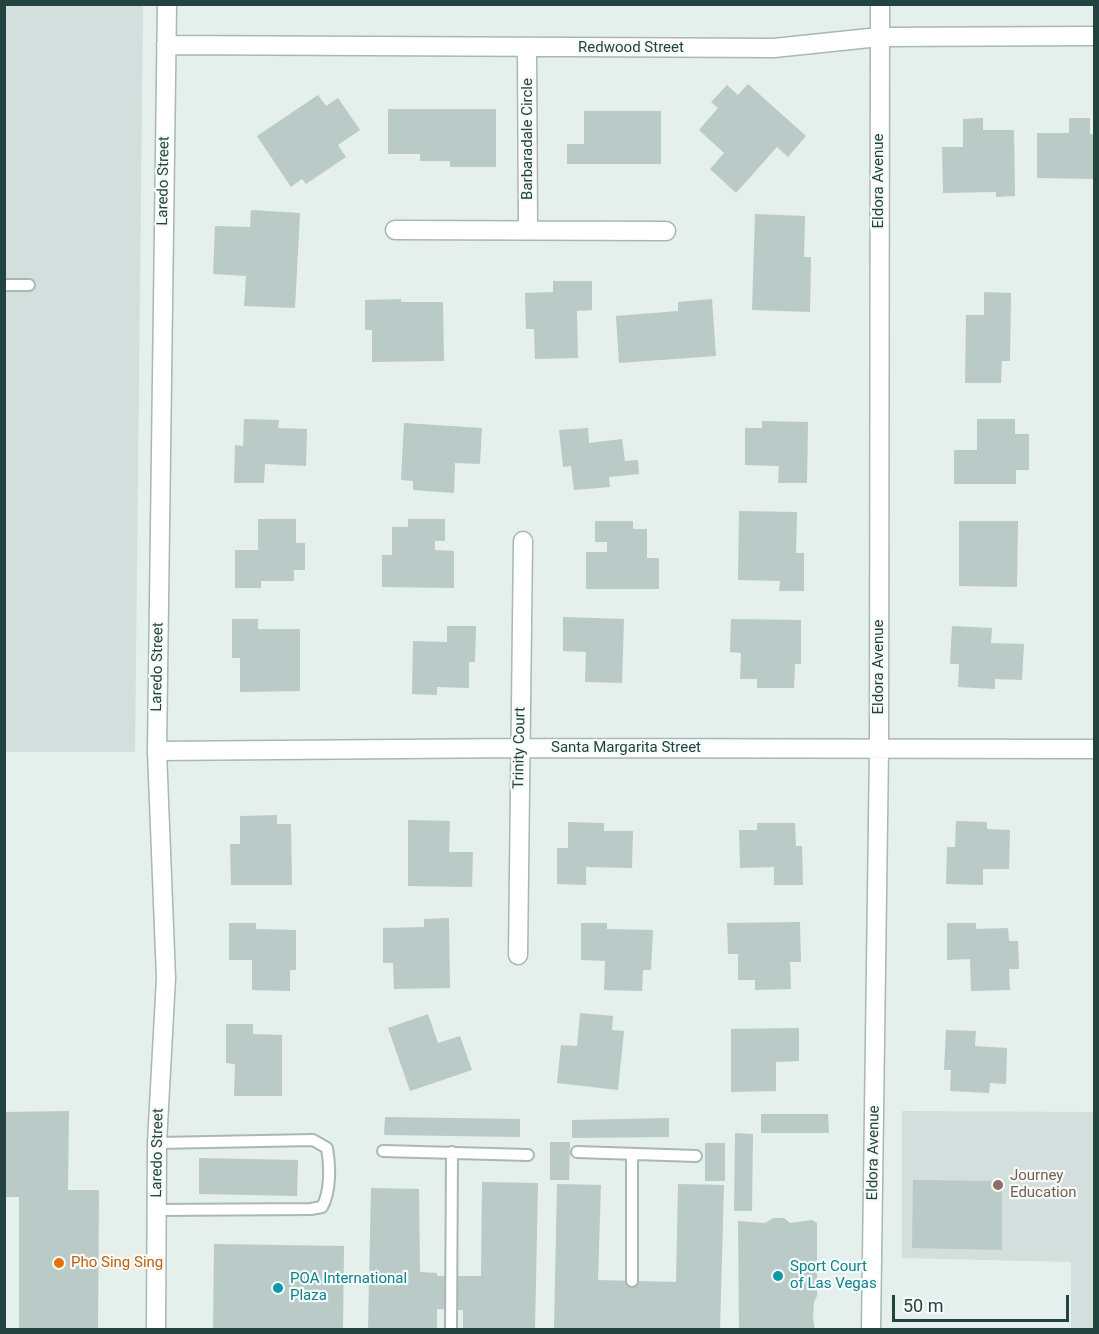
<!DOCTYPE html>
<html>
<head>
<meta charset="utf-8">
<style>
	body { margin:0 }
	#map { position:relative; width:1099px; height:1334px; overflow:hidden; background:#e5efec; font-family:Roboto,sans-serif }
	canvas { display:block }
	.frame { position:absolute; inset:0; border:6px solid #22433f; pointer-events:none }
	.scale { position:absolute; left:892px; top:1295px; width:177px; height:27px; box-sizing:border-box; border:3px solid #22433f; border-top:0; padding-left:8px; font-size:18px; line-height:21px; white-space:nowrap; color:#22433f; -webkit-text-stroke:4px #f6fbf9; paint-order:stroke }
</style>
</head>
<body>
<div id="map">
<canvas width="1099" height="1334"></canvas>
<div class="frame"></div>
<div class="scale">50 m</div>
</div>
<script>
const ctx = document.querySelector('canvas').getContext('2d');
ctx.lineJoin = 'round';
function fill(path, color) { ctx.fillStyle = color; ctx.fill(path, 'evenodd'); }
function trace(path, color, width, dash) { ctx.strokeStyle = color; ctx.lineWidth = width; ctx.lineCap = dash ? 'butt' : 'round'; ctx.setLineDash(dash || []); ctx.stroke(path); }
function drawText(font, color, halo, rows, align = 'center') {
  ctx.font = font + ' Roboto,sans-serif'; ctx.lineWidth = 4.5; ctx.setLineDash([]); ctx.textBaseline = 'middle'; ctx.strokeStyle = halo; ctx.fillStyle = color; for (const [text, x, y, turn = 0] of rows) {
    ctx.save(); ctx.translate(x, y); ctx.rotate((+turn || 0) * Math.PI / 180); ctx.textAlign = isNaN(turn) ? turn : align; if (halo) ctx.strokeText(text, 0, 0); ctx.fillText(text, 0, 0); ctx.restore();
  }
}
fill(new Path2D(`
	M5 5H143L135 752H5Z
	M902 1111 1094 1112V1329H1071V1262L902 1258Z`), '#d3dfdc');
fill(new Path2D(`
	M748 84 806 136 788 157 777 147 736 193 710 169 724 153 699 130 718 108 711 102 727 85 738 95Z
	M318 95 326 106 338 98 360 130 338 145 346 157 306 184 302 179 291 187 257 136Z
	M388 109H496V167H450V161H420V154H388Z
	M584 111H661V164H567V144H584Z
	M983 118V130H1014L1015 196 996 197V192L943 193 942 147H963V119Z
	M1069 118H1090V134H1094V179L1037 178V133H1069Z
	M251 210 300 213 295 308 244 306 246 276 213 274 215 226 250 227Z
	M755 214 805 216 804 257H811L810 312 752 310Z
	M553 281H592V310L577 311 578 358 535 359 534 329H526L525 293 553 292Z
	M984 292 1011 293 1010 361H1002L1001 383H965L966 315H984Z
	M401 299V302H443L444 361 372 362V330H365V300Z
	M712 299 716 356 619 363 616 316 678 311V302Z
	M244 419 279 420 278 428 307 429 306 466 265 464 264 483H234L235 445 243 446Z
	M977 419H1015V434H1029V470H1016V484H954V450H977Z
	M762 421 808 422 807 483H778L779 466 745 465V428H762Z
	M404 423 482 428 480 464 455 463 454 493 413 490V481L401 480Z
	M588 428 589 443 622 439 625 461 638 460 639 474 609 477 610 487 574 490 571 466 563 467 559 430Z
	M739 511 797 512 796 553H804V591H779L780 581 738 580Z
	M258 519H296V543H305V570H294V581H261V588H235V550H258Z
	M408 519H445V541H435V550L454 551V588L382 587V555H392V527H408Z
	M595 521H633V529H647V558H659V589H586V552H607V542H595Z
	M959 521H1018L1017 587 959 586Z
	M563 617 624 619 622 683 585 682 586 652 563 651Z
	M232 619H258V629H300V691L240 692V658H232Z
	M731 619 801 620V664H795L794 688H757V679H740L741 653 730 652Z
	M447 626H476L475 662H469V688L437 687V695L412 694 413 641 447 642Z
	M952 626 992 628 991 643 1024 644 1022 680 995 679V689L958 687 959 664H950Z
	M277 815V824H291L292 885H231L230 844H240V816Z
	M408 820 450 821 449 852H473L472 887 408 886Z
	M956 821 987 822V829L1010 830 1009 869H983V885L946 884 947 847H955Z
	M568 822 604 823V831H633L632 868 586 867V885L557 884V848H568Z
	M757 823H795L796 846H802L803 885H774V867L740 868 739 830H757Z
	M449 918 450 988 394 989 393 963H383V928L424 927V919Z
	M800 922 801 962H790L791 989 755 990V980H738V954H728L727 923Z
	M229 923H256V929L296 930V970H290V991L252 990V960H229Z
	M581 923H607V929L653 930 651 970H643L642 991 604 990 605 961 581 960Z
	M947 923H976V929L1008 928 1009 941H1018L1019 969H1009L1010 990 971 991 970 959 947 960Z
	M580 1013 613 1016 612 1030 624 1031 618 1090 557 1083 561 1045 577 1046Z
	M428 1014 438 1043 460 1036 472 1070 410 1091 388 1028Z
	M226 1024H253V1034L282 1035V1096H234L235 1064 226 1063Z
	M799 1028V1061L776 1062V1091L731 1092V1029Z
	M946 1030 976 1031 975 1046 1007 1048 1006 1084 990 1083 989 1093 950 1091 951 1070H944Z
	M69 1111 68 1190H99L98 1330H19V1197H5V1112Z
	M761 1114H828L829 1133H761Z
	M385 1117 520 1119V1137L384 1135Z
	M669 1118V1137L572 1138V1120Z
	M735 1133 753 1134 752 1211H734Z
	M550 1142H570L569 1180H550Z
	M705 1143H725V1181H705Z
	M199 1158 298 1160 297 1196 199 1194Z
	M913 1180 1002 1181V1250L912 1248Z
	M482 1182 538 1183 535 1330H463V1310L437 1309V1330H368L371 1188 419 1189 420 1272 437 1273V1276H481Z
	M557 1184 601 1185 598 1280 676 1282 678 1184 724 1185 720 1330 554 1329Z
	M773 1218H784L790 1223 812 1220 817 1223V1296L814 1302 813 1319 815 1330H739L738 1221 765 1223Z
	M214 1244 344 1246 343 1330H213Z`), '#bacac6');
const service = new Path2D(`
	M4 285H29
	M383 1151 528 1155
	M577 1152 696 1156
	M632 1154V1281
	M156 1210 311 1209 322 1207C331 1191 330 1165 327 1148L313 1140 157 1143
	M451 1330 452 1152`);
const minor = new Path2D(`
	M166 45 774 48 879 37 1094 36
	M527 48 528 230
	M395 230 666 231
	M157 751 520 748 1094 749
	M518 955 523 541
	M156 1330 157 1143 166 978 157 751 167 4
	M871 1330 879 749 880 4`);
trace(service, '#a7b8b5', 14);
trace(minor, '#a7b8b5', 21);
trace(service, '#fff', 10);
trace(minor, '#fff', 18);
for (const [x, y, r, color] of [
	[998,1185,6,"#8d6e63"],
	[59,1263,6,"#e8710a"],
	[778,1276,6,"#0f9aa8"],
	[278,1288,6,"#0f9aa8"]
]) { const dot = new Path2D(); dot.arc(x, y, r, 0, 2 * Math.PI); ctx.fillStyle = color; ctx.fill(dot); trace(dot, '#f6fbf9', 2); }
drawText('15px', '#22433f', '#f6fbf9', [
	["Redwood Street",631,48],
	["Barbaradale Circle",528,139,-90],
	["Laredo Street",164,181,-89],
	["Eldora Avenue",879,181,-90],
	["Laredo Street",158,667,-89],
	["Eldora Avenue",879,667,-90],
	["Trinity Court",520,748,-89],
	["Santa Margarita Street",626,748],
	["Laredo Street",158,1153,-89],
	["Eldora Avenue",874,1153,-89]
]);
drawText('15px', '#785e54', '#f6fbf9', [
	["Journey",1010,1176],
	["Education",1010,1193]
], 'left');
drawText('15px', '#c56008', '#f6fbf9', [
	["Pho Sing Sing",71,1263]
], 'left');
drawText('15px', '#0d838f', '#f6fbf9', [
	["Sport Court",790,1267],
	["of Las Vegas",790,1284],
	["POA International",290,1279],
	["Plaza",290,1296]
], 'left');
</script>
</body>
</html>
